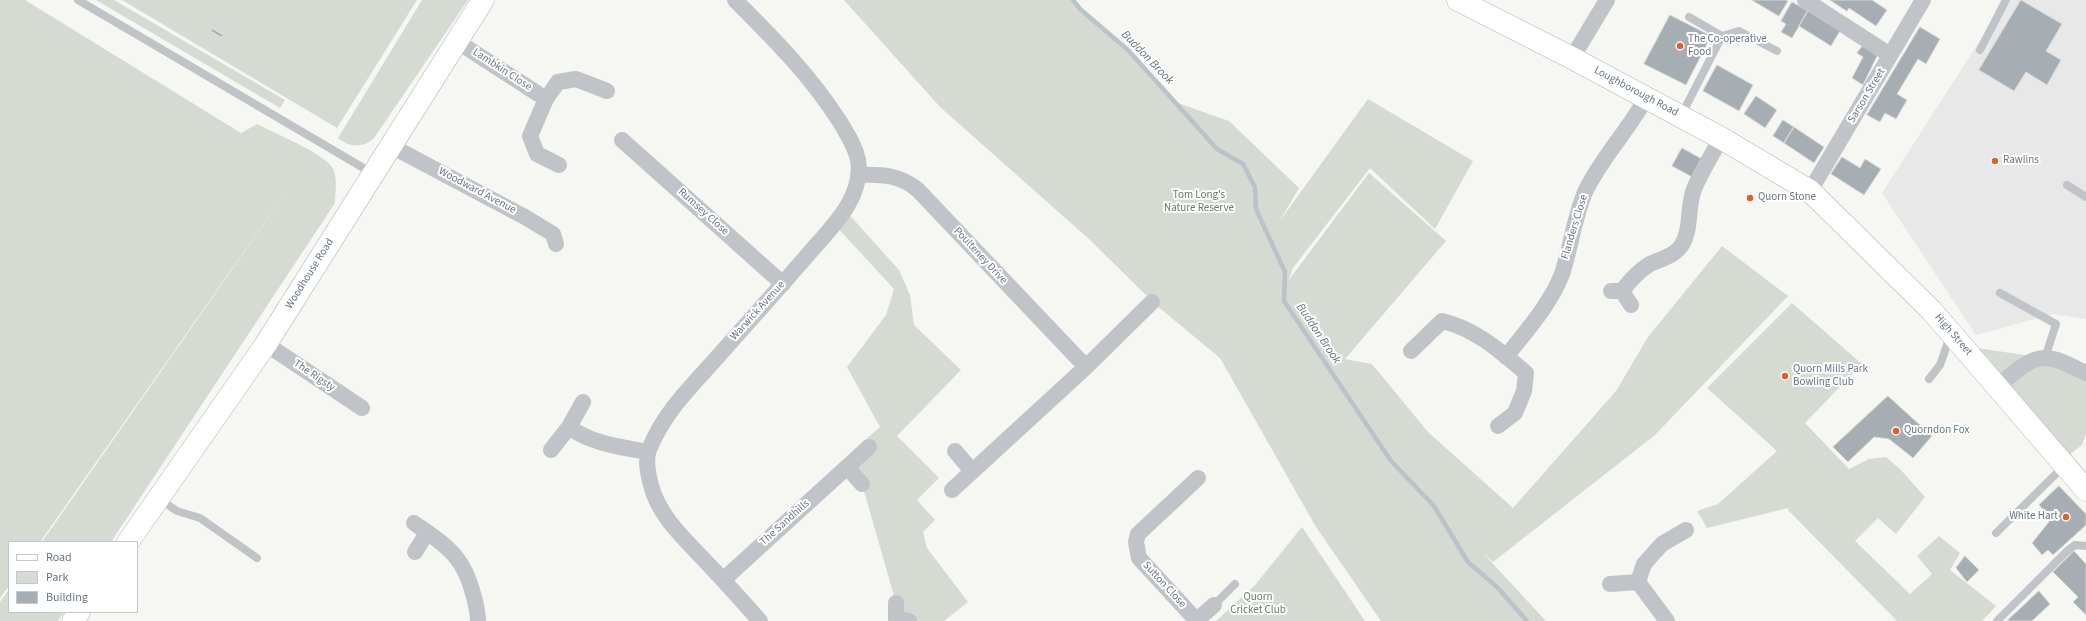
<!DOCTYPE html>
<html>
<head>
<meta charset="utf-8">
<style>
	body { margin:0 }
	#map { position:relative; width:2086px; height:621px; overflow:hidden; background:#f6f6f3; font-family:"Source Sans 3",sans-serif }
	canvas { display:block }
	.legend { position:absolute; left:8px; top:541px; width:130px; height:72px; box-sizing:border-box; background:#fff; border:1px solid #c2c8cd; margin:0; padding:5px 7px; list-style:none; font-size:12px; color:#667583 }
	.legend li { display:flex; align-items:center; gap:8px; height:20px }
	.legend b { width:20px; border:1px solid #c2c8cd }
</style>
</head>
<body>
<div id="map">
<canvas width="2086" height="621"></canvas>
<ul class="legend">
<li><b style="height:5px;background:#fff"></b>Road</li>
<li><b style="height:11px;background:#d5dbd3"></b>Park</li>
<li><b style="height:11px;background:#a6aeb4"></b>Building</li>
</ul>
</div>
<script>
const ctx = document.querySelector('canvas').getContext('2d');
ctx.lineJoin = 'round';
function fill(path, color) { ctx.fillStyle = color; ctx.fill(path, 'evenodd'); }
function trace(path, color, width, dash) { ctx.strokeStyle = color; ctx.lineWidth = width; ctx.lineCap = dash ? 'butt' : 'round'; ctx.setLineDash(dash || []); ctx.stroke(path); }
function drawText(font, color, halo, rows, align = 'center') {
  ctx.font = font + ' "Source Sans 3",sans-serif'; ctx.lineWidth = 4; ctx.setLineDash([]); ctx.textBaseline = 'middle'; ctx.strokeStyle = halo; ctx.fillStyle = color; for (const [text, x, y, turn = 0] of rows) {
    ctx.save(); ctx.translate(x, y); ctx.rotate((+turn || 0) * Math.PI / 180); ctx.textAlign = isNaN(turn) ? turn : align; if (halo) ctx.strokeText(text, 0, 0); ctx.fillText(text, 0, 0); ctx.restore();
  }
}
fill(new Path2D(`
	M2006 0H2086V319L2053 314 1976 335 1882 193Z`), '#e7e8e7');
fill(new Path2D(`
	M0 0H25L241 133 257 124C274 133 326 154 333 169 338 178 335 193 335 203L111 542H42L300 172 40 542H9V586L0 598Z
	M96 0H114L285 100 280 108Z
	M122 0H417L337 128Z
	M422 0H468L374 138C363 148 350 148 338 138Z
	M844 0H1070L1133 55 1175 102 1229 121 1299 188 1279 222 1368 99 1473 161 1435 229 1370 168 1293 268 1288 281 1369 173 1446 241 1345 359 1372 364 1428 432 1513 508 1616 391 1648 337 1722 246 1788 296 1655 435 1493 562 1483 553 1546 621H1381L1316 527 1220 358 1156 305 1090 240 940 107Z
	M844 209 899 270 910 295 914 325 961 370 897 436 939 478 917 500 935 520 923 532 927 548 968 602 944 621H909L896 603 862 484 847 467 864 441 880 427 847 367 886 315 894 289 834 224Z
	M1792 303 1862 364 1805 423 1849 469 1869 459 1886 457 1901 470 1925 497 1896 534 1878 518 1855 541 1910 594 1932 574 1917 556 1939 536 1960 553 1950 570 1996 606 1982 621H1897L1788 510V508L1707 528 1697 511 1718 504 1777 451 1707 388Z
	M1977 348 2045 358 2086 374V433L2082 445 2064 459Z
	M1302 527 1365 621H1216L1255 585Z
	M9 589V612H64L58 621H0V602Z`), '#d5dbd3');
trace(new Path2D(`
	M1073 0 1080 9 1128 50 1217 149 1243 164 1255 187 1256 209 1285 272 1284 301 1391 461 1434 506 1468 562 1497 587 1527 621`), '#bac3c9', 4.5);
const building = new Path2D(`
	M1752 0H1786L1788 1 1779 16Z
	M1830 0H1872L1887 10 1876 26 1849 8 1847 11Z
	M2021 0 2062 24 2046 51 2061 60 2047 85 2026 72 2014 91 1979 70Z
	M1792 2 1808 11 1792 38 1781 32 1786 24 1781 21Z
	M1808 11 1840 31 1831 46 1799 26Z
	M1670 15 1711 36 1686 85 1644 64Z
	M1920 27 1940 39 1926 64 1918 59 1897 94 1907 100 1896 119 1885 113 1880 122 1867 115Z
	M213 29 223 35 221 37 211 31Z
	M1864 44 1878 54 1863 85 1852 78 1863 57 1857 53Z
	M1717 65 1753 85 1739 111 1703 91Z
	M1756 96 1777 110 1765 128 1744 114Z
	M1783 120 1794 127 1784 143 1773 136Z
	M1794 127 1824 147 1814 163 1784 143Z
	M1682 148 1702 159 1692 177 1672 166Z
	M1842 157 1860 168 1865 159 1881 169 1864 195 1831 174Z
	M1888 396 1932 436 1913 458 1889 439 1874 437 1848 462 1833 447Z
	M2059 486 2086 514V525L2053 555 2048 550 2042 555 2032 543 2052 518 2039 505Z
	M2074 551 2086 564V615L2073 602 2078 597 2053 572Z
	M1965 556 1979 570 1967 582 1956 568Z
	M2039 591 2050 604 2032 621H2007Z`);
fill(building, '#a6aeb4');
trace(building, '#d8d8d6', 1);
const secondary = new Path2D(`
	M1458 0 1572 58 1721 138 1810 191 1932 311 2086 490
	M128 542 266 344 483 0
	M73 621 79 612`);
trace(secondary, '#b2b7bc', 23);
trace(new Path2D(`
	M78 0 372 173
	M1689 17 1722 36
	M1980 50 2006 0
	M1681 116 1722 36 1739 31 1777 51
	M2067 185 2086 197
	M2000 293 2056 324 2045 358
	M1929 379 1940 365 1950 336
	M159 499 177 511 200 518 257 558
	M1996 533 2064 466
	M1214 605 1235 584
	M1997 621 2066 552 2075 545 2086 546`), '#c0c3c7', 8);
trace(new Path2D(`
	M735 0C773 38 811 76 840 122 847 134 855 145 858 160 864 196 833 226 811 251 782 285 751 319 721 353 694 384 664 411 649 450 645 461 648 474 651 485 659 518 688 542 710 566 727 584 744 603 760 621
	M1805 0 1890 55
	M458 42 546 99
	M1572 58 1607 0
	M622 140 783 284
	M391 146 525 217 553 234 556 244
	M559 165 537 154 530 136 546 99 558 82 576 79 607 91
	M859 175C882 174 900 175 918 190L1086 367
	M1810 191 1923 0
	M1611 291H1622L1631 305
	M1622 291C1630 281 1638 271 1650 264 1661 259 1674 256 1681 246 1692 230 1687 207 1694 189 1701 172 1712 155 1721 138
	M266 344 362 408
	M1411 351 1442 321C1476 329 1500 351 1526 373L1524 391 1515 413 1498 426
	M1506 357C1526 331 1550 305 1562 274 1571 247 1574 218 1585 192 1601 158 1628 131 1646 98
	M1998 386C2010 376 2028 358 2045 358 2059 358 2074 368 2086 373
	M569 427C592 444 621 447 648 452
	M551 450 569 427 583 402
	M955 451 972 471
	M847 467 862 484
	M952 490 1086 367 1152 302
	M414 523C447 546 464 556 474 597 476 605 478 613 478 621
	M415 552 427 533
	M723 580 869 447
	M1638 582 1644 564 1662 544 1686 530
	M1610 584 1638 582 1667 621
	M896 603V618L909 621
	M1196 620 1139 558 1136 542 1138 534 1198 478
	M1196 621 1214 605`), '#c0c3c7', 16);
trace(secondary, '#fff', 22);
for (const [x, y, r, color] of [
	[1680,46,4,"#dc612d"],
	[1995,161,4,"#dc612d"],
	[1750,198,4,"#dc612d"],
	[1785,376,4,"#dc612d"],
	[1896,431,4,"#dc612d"],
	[2066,517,4,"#dc612d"]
]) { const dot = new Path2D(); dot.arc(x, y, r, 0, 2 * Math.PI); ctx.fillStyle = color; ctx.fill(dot); trace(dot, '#fff', 1.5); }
drawText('11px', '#667583', '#fff', [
	["The Co-operative",1688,40],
	["Food",1688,53],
	["Rawlins",2003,161],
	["Quorn Stone",1758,198],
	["Quorn Mills Park",1793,370],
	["Bowling Club",1793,383],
	["Quorndon Fox",1904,431],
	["White Hart",2058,517,"right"]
], 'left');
drawText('11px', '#667583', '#fff', [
	["Lambkin Close",502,70,33],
	["Loughborough Road",1636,92,28],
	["Sarson Street",1867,96,-59],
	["Woodward Avenue",477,191,28],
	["Rumsey Close",703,212,42],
	["Flanders Close",1575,227,-73],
	["Poulteney Drive",980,256,47],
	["Woodhouse Road",310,274,-58],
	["Warwick Avenue",758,311,-48],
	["High Street",1953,335,49],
	["The Rigsty",314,376,34],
	["The Sandhills",785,523,-42],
	["Sutton Close",1164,585,47]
]);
drawText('11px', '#687b65', '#fff', [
	["Tom Long's",1199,196],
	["Nature Reserve",1199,209],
	["Quorn",1258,598],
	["Cricket Club",1258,611]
]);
drawText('italic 12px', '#63767f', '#fff', [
	["Buddon Brook",1147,58,46],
	["Buddon Brook",1318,334,56]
]);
</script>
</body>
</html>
